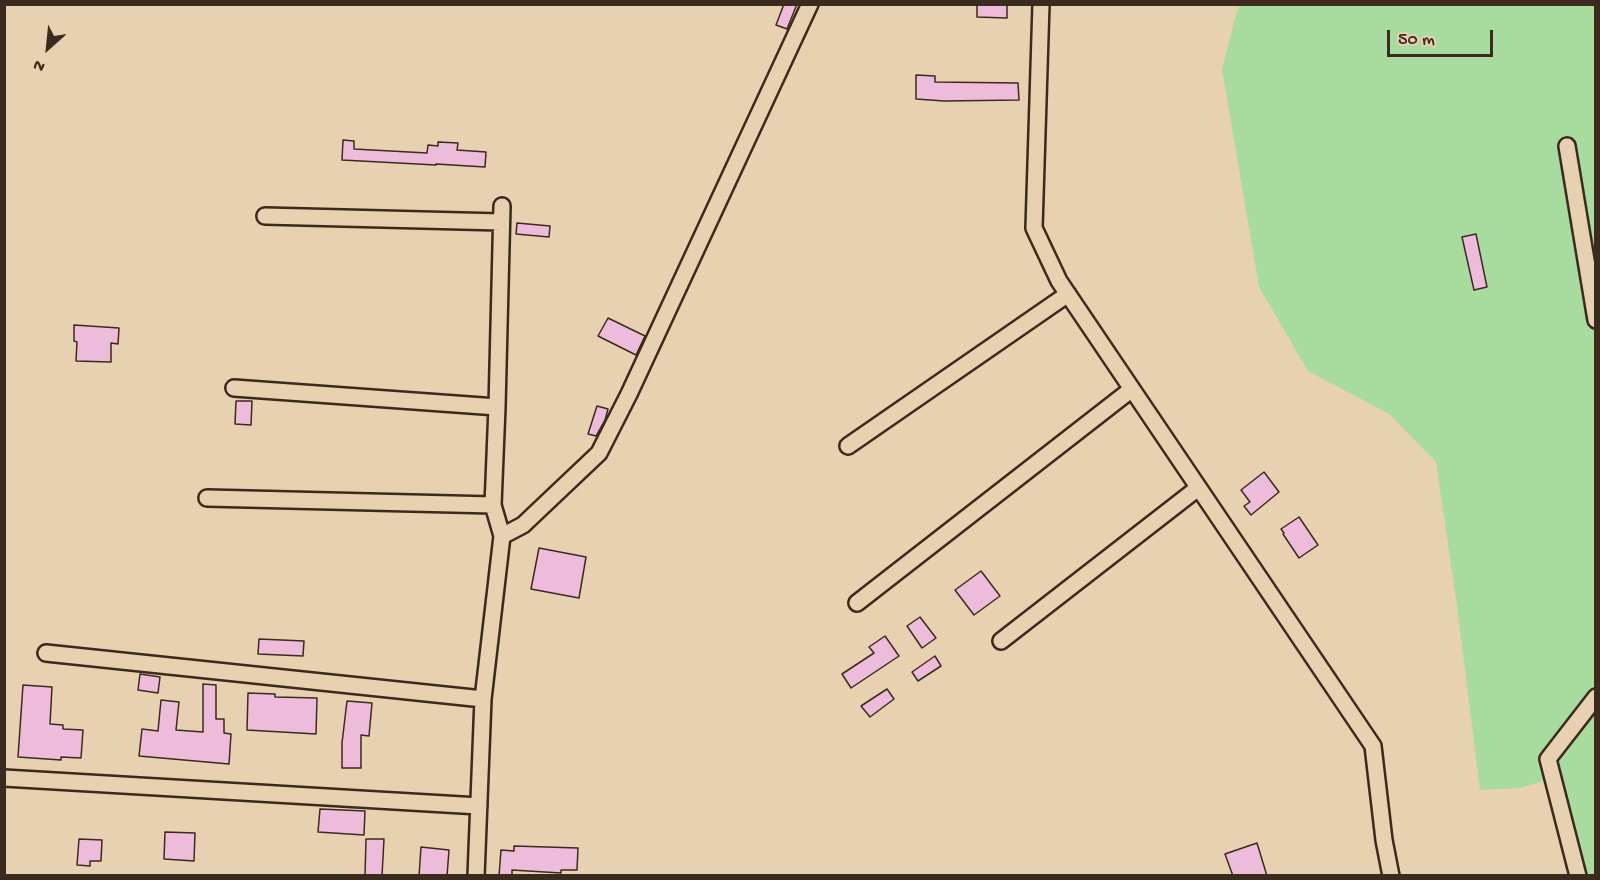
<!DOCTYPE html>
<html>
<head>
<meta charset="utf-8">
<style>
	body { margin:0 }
	#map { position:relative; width:1600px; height:880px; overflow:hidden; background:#e7d1b0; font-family:"Gochi Hand",sans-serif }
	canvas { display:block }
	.frame { position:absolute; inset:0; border:6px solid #3b2a1e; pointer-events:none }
	.north { position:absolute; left:18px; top:18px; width:60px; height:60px; -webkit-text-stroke:4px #e7d1b0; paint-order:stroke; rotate:207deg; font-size:16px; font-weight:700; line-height:24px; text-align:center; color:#3b2a1e }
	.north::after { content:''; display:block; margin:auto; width:21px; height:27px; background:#3b2a1e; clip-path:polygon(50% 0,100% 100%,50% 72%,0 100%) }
	.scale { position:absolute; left:1387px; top:30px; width:106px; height:27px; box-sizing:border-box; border:3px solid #3b2a1e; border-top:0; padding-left:8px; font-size:18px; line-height:21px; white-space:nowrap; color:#3b2a1e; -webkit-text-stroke:4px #e7d1b0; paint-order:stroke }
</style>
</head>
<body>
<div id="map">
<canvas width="1600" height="880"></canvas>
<div class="frame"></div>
<div class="north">N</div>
<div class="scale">50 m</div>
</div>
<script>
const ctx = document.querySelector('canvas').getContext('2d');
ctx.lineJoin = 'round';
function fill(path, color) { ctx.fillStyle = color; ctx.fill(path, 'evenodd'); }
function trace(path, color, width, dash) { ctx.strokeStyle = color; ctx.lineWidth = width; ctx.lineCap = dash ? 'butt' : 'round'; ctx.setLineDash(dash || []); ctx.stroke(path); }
fill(new Path2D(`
	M1240 5H1595V875H1583L1562 775 1520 788 1480 790 1457 606 1436 462 1389 414 1308 371 1259 287 1222 69 1237 11Z`), '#a8dc9e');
const building = new Path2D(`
	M784 4H797L787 29 776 25Z
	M977 4H1007V18L977 17Z
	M916 75 935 76V82L1018 83 1019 100 944 101 916 99Z
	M343 140 354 141V149L427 153 428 145 438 146V142L458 143 457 150 486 152 485 167 436 164V165L342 160Z
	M517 223 550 226 549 237 516 234Z
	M1476 234 1487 287 1474 290 1462 237Z
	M608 318 645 336 636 355 598 336Z
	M74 325 119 328 118 344 111 343V362L76 361 77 342 74 341Z
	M236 401H252L251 425 235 424Z
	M597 406 608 409 605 420 596 436 588 434Z
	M1264 472 1279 492 1251 515 1244 506 1250 502 1241 490Z
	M1299 517 1318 545 1299 558 1283 534 1284 533 1281 529Z
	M539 548 586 557 579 598 531 589Z
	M981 571 1000 596 974 615 955 590Z
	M920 617 936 638 922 648 907 626Z
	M885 636 899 656 851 688 842 674 874 653 869 647Z
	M259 639 304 641 303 656 258 654Z
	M935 656 941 666 918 681 912 672Z
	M140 674 160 677 158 693 138 690Z
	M203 684 216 685V719H224V733L231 734 229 764 139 756 142 729 158 731 161 700 179 702 176 730 203 732Z
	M23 685 52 687 50 724 63 725V729L83 730 81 758 61 757V760L18 757Z
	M887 689 894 699 870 717 861 706Z
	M248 693 275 694V697L317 698 316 734 247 730Z
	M347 701 372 703 369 736 361 735V768H342V743Z
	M320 809 365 811 364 835 318 832Z
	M165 832 195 833 194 861 164 859Z
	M79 839 102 840 101 861H90V866L77 865Z
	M366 839H384L382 876H365Z
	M1257 843 1267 876H1233L1225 854Z
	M514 846 578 848 577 870H561V873L512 870V876H499L501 850 514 851Z
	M421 847 449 850 447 876H419Z`);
fill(building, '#edbcdb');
trace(building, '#3b2a1e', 1.5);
const street = new Path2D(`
	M1041 4 1034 228 1059 281 1373 746 1384 840 1391 876
	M1567 146 1596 320
	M265 216 501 222
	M234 388 497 407
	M848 446 1068 294
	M207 498 493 505
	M502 536 523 525 599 453 629 394 810 4
	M857 603 1132 389
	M1001 641 1198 488
	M46 653 483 699
	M4 778 479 806
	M476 876 483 699 502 536 493 505 497 407 502 206
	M1578 876 1548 759 1596 697`);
trace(street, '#3b2a1e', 20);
trace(street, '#e7d1b0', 15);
</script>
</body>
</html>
